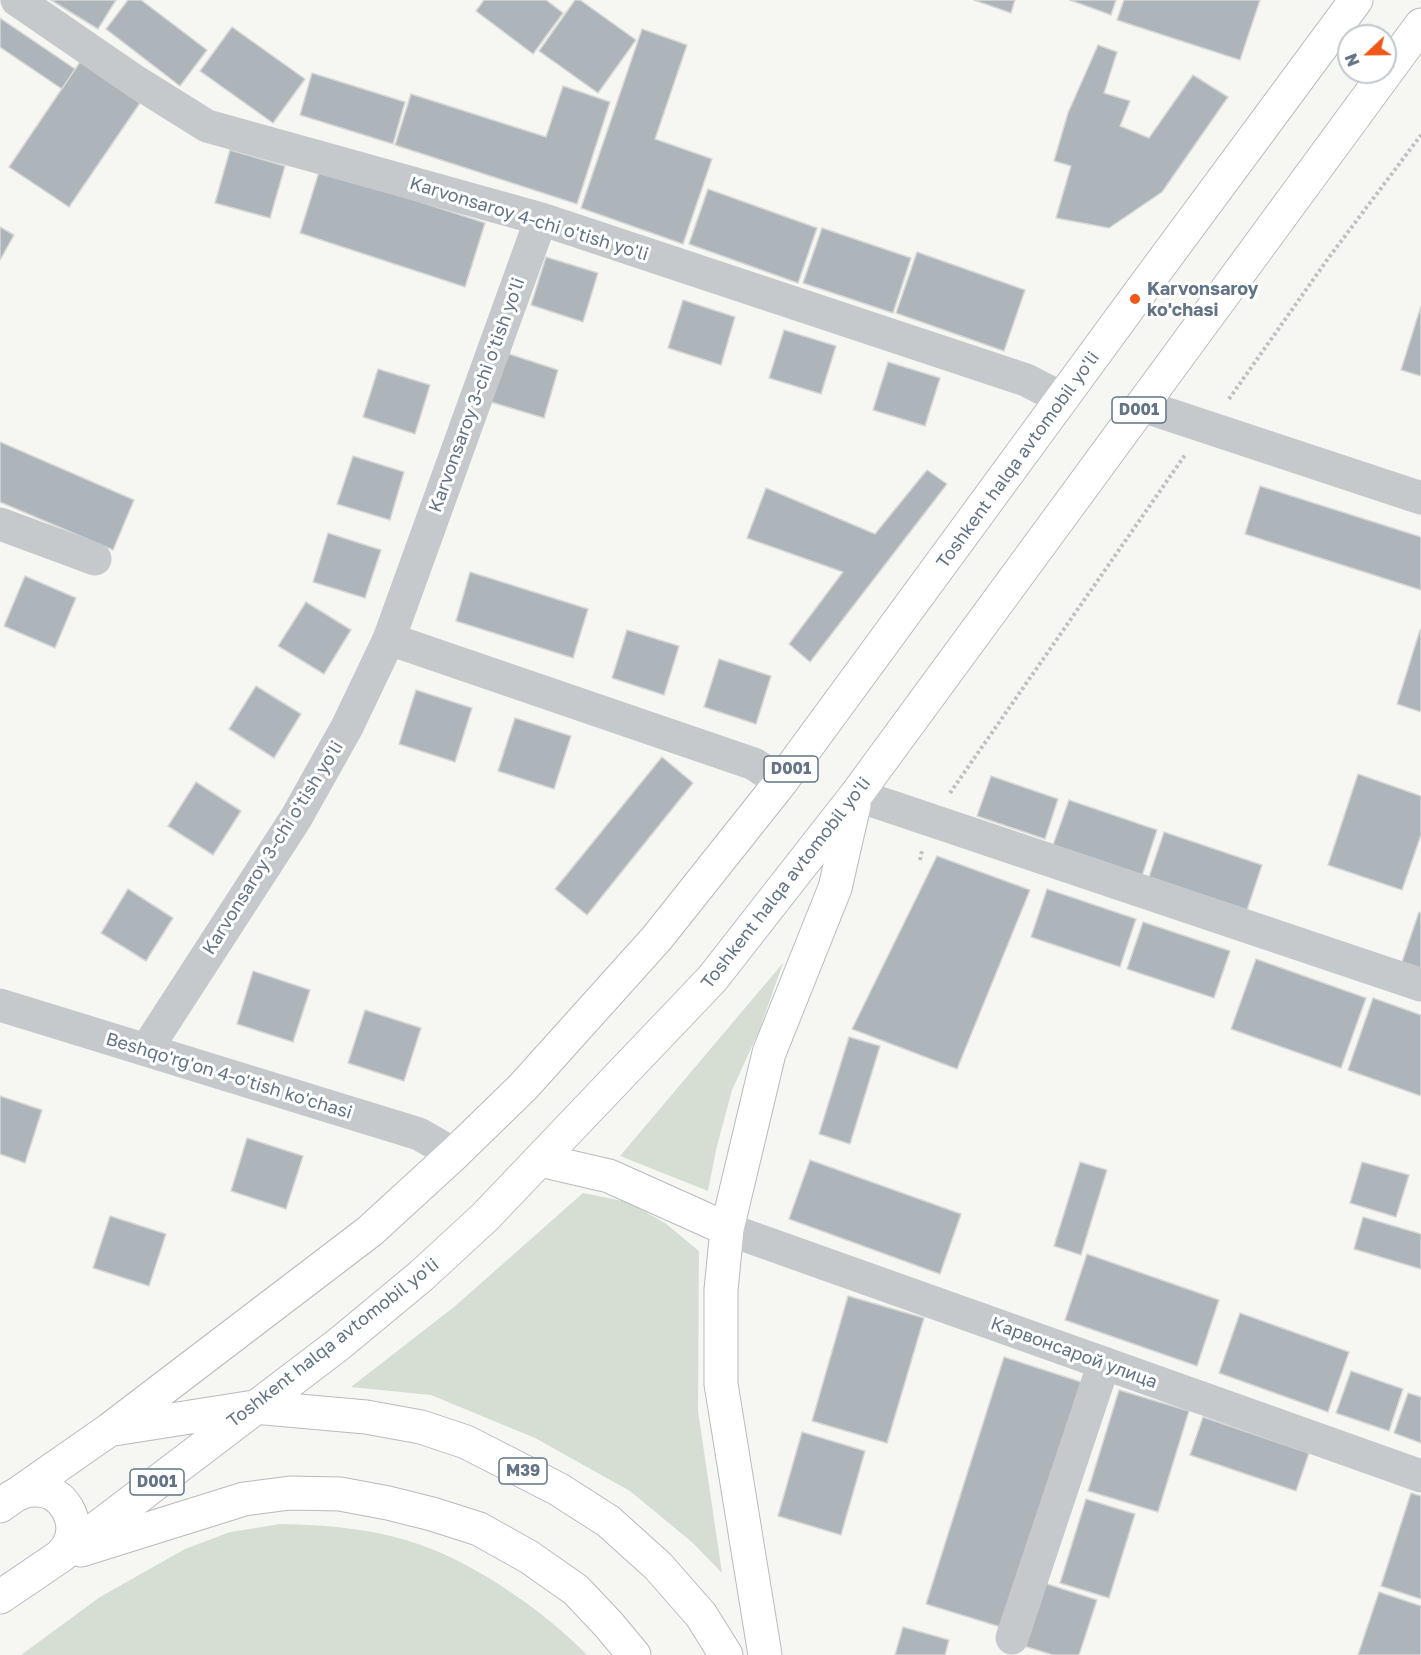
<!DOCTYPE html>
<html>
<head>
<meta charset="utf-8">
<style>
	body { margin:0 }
	#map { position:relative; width:1421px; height:1655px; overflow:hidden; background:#f6f6f2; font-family:"Golos Text",sans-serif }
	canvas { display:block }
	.north { position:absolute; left:1337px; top:24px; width:60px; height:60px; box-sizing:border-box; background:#fff; border:2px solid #c0c7ce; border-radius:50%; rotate:248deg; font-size:16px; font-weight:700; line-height:24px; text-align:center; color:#627485 }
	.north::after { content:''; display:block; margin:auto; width:21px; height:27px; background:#f05718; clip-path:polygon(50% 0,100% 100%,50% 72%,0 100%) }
</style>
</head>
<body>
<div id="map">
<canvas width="1421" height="1655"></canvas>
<div class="north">N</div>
</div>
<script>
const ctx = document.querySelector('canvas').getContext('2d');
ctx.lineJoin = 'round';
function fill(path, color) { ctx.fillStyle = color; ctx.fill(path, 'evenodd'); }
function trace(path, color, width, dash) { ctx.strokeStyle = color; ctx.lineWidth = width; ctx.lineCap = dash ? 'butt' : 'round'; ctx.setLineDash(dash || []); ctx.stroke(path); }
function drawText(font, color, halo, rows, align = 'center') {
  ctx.font = font + ' "Golos Text",sans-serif'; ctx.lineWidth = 6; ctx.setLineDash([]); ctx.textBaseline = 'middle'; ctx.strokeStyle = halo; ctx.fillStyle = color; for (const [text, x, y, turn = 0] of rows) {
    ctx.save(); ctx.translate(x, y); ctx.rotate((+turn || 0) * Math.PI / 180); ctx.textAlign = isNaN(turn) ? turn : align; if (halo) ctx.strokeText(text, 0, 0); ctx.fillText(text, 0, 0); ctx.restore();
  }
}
fill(new Path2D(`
	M783 963 759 1031 732 1090 716 1150 708 1191 620 1156Z
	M583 1193 628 1202 665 1223 699 1251 698 1411 722 1573 693 1543 630 1491 535 1438 431 1395 351 1387 454 1307Z
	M281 1524C329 1525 376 1529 421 1545 476 1564 547 1613 587 1655H21L100 1597 185 1549 230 1532Z`), '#d6ded3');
const building = new Path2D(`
	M51 0H116L98 29Z
	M128 0H141L207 50 180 86 106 29Z
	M484 0H546L563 13 533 54 476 11Z
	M575 0H580L636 40 598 93 539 51Z
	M974 0H1015L1011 13Z
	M1070 0H1116L1111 15Z
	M1124 0H1260L1240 60 1117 20Z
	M0 18 75 69 62 89 0 47Z
	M232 27 305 79 273 123 200 71Z
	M642 29 687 45 655 139 712 159 683 244 581 208Z
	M1098 45 1117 52 1104 93 1130 101 1120 126 1149 138 1193 75 1228 97 1162 192 1109 228 1056 218 1071 166 1054 161 1068 113Z
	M80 62 140 103 69 207 9 167Z
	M312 73 405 102 393 144 300 115Z
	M563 86 610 102 577 204 395 145 411 94 546 137Z
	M230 150 285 166 270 218 215 203Z
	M320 169 485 223 465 287 300 233Z
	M708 189 817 228 798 283 689 244Z
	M0 227 14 235 0 260Z
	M822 228 911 258 893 313 803 283Z
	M917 252 1025 290 1004 351 896 313Z
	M546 257 598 273 583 322 531 305Z
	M683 300 735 317 721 365 668 348Z
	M1421 306V376L1401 370Z
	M784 330 836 346 821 394 769 378Z
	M506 353 558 370 544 418 491 402Z
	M888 362 940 378 925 426 873 410Z
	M378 369 430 385 415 434 363 417Z
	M0 442 134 500 113 550 0 502Z
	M353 456 404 472 390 520 337 504Z
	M927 470 947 484 810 662 789 644 843 572 747 538 766 488 875 534Z
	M1260 486 1421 537V590L1245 534Z
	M328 533 381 550 365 598 313 582Z
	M470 572 588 609 573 658 456 621Z
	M25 576 76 598 55 648 4 626Z
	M306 602 351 630 324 674 278 646Z
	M627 630 679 646 664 695 612 678Z
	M1420 630 1421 631V712L1397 704Z
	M719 659 771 676 756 724 704 707Z
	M256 686 301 714 274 758 229 729Z
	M416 690 472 708 455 762 399 744Z
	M515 718 571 736 554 789 498 771Z
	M662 757 693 783 587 915 555 889Z
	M1358 774 1421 796V835L1402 890 1328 865Z
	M991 776 1058 799 1045 839 977 816Z
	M196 782 241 811 213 855 168 826Z
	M1069 800 1157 830 1142 876 1053 845Z
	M1164 832 1262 865 1247 910 1149 877Z
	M937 856 1030 890 957 1069 852 1029Z
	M128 889 173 918 146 961 101 933Z
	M1047 889 1136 919 1120 967 1031 937Z
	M1419 912 1421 913V968L1402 962Z
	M1143 922 1230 951 1214 998 1127 969Z
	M1256 959 1366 998 1341 1068 1231 1029Z
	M253 971 310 990 293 1042 237 1024Z
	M1373 998 1421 1015V1096L1348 1070Z
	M365 1010 421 1028 404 1081 348 1063Z
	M849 1037 880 1046 850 1144 819 1134Z
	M0 1096 42 1110 25 1163 0 1154Z
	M247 1138 303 1156 286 1209 231 1191Z
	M810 1160 961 1214 940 1274 789 1219Z
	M1080 1162 1107 1170 1081 1255 1054 1246Z
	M1362 1162 1409 1175 1396 1217 1350 1203Z
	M110 1216 166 1234 149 1286 93 1268Z
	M1363 1217 1421 1234V1269L1354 1249Z
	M1087 1254 1219 1300 1197 1366 1065 1320Z
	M848 1296 924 1318 887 1443 812 1421Z
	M1240 1313 1349 1352 1328 1412 1219 1373Z
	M1004 1357 1081 1382 1004 1628 926 1604Z
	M1351 1371 1403 1389 1389 1431 1336 1413Z
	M1119 1390 1189 1411 1158 1512 1088 1491Z
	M1408 1393 1421 1397V1443L1394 1433Z
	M1203 1417 1309 1453 1296 1491 1190 1455Z
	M802 1432 865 1451 841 1535 778 1516Z
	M1411 1493 1421 1496V1599L1381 1586Z
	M1086 1499 1135 1514 1109 1598 1060 1583Z
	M1041 1582 1097 1600 1079 1655H1053L1021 1645Z
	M1379 1592 1421 1606V1655H1358Z
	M903 1627 949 1640 945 1655H895Z`);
fill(building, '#adb4ba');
trace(building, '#d7d7d5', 1.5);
const trunk = new Path2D(`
	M540 1160 609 1176 727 1229
	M114 1429 254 1407 366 1417 421 1427 466 1442 558 1489 608 1521 658 1566 701 1615 726 1655
	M12 1497C19 1493 26 1490 34 1490 63 1488 82 1522 68 1546 66 1550 62 1554 59 1557
	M0 1506 109 1430 370 1231 454 1154 523 1087 657 938 781 782 1135 299 1356 0
	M81 1550 244 1499 290 1493 340 1494 388 1503 432 1514 479 1529 529 1557 576 1590 609 1625 634 1655
	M0 1597 59 1557 339 1344 421 1276 485 1217 712 979 856 795 1421 25
	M765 1655 721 1384V1290L727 1229 769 1053 835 888 854 805`);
trace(trunk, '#b7bbbe', 35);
trace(new Path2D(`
	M1229 399 1327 260 1421 135
	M950 793 1185 455
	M920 860 922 851`), '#bec1c3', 4, [3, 3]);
trace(new Path2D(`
	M17 0 135 81 207 126 541 219 1026 380 1063 399
	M1143 406 1421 498
	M0 524 95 559
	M389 639 754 764 781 782
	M856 795 1421 985
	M0 1005 419 1134 454 1154
	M146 1050 296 818 347 727 389 639 541 219
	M727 1229 1421 1476
	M1012 1638 1104 1363`), '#c5c9cc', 33);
trace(trunk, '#fff', 33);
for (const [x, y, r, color] of [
	[1135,299,6,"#f05718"]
]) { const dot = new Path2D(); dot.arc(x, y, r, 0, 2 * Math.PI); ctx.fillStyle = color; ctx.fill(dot); trace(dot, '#fff', 2); }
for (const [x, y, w] of [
	[1139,410,54],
	[791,769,54],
	[523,1471,48],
	[157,1482,54]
]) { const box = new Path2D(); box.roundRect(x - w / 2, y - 13, w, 26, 4.5); ctx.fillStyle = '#fff'; ctx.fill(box); trace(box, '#627485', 1.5); }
drawText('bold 16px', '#627485', null, [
	["D001",1139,410],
	["D001",791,769],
	["M39",523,1471],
	["D001",157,1482]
]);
drawText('18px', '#627485', '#fff', [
	["Karvonsaroy 4-chi o'tish yo'li",529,219,17],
	["Karvonsaroy 3-chi o'tish yo'li",477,395,-70],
	["Toshkent halqa avtomobil yo'li",1018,460,-54],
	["Karvonsaroy 3-chi o'tish yo'li",273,848,-58],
	["Toshkent halqa avtomobil yo'li",786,883,-52],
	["Beshqo'rg'on 4-o'tish ko'chasi",229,1076,17],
	["Toshkent halqa avtomobil yo'li",333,1343,-38],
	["Карвонсарой улица",1074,1353,20]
]);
drawText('bold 18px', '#627485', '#fff', [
	["Karvonsaroy",1147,289],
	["ko'chasi",1147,310]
], 'left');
</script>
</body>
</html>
